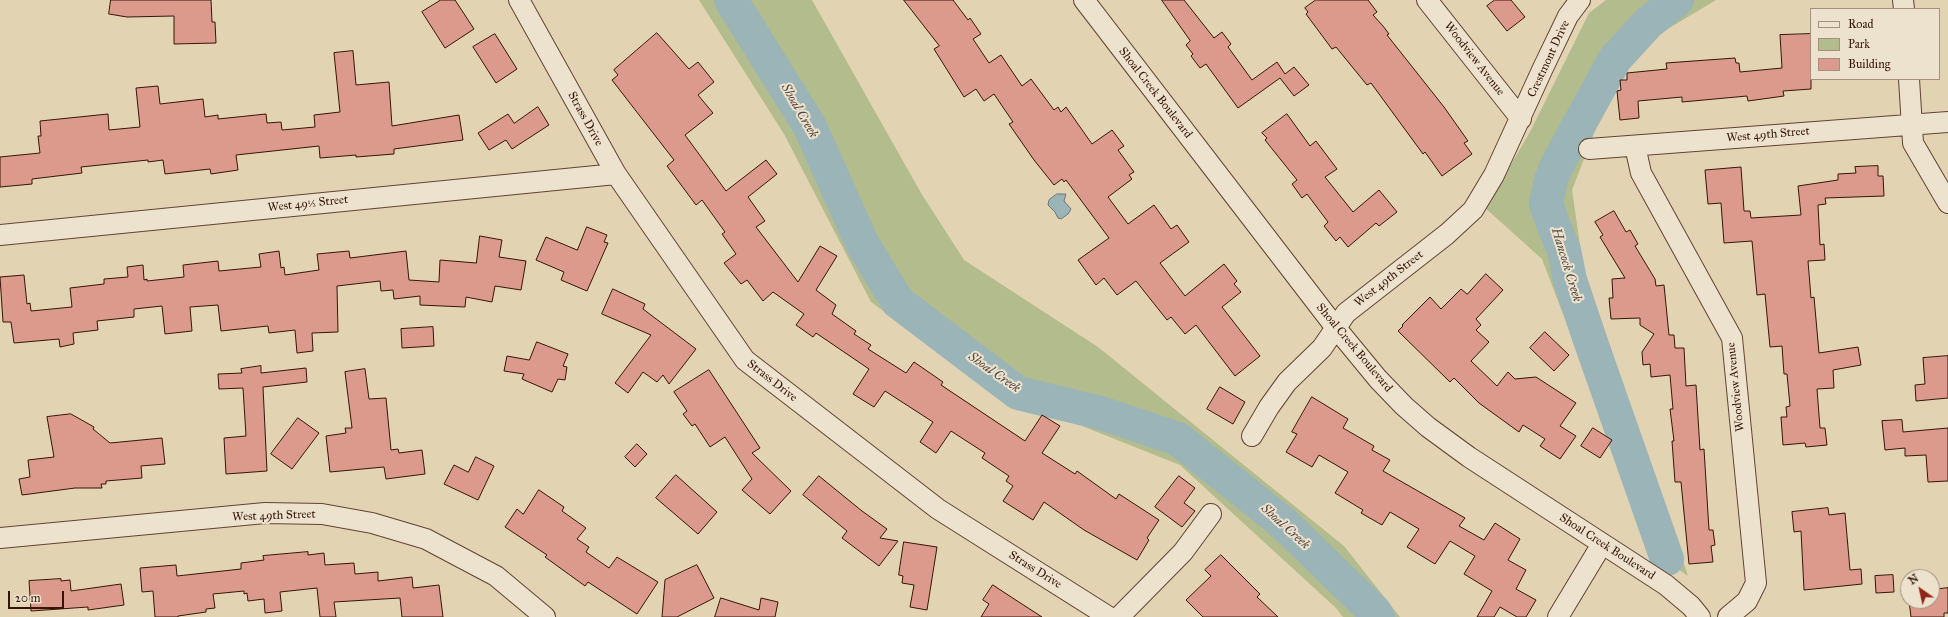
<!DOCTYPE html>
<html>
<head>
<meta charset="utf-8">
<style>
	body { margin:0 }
	#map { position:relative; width:1948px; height:617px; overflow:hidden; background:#e2d3b3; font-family:"IM FELL Great Primer",serif }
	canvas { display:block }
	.legend { position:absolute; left:1810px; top:8px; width:130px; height:72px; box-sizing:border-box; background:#ece2ce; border:1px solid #a3907e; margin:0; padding:5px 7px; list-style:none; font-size:12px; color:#361507 }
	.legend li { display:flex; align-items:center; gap:8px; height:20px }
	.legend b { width:20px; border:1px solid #a3907e }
	.north { position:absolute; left:1900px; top:569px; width:40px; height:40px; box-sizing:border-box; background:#ece2ce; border:1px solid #a3907e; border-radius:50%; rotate:326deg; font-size:11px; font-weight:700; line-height:16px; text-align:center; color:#361507 }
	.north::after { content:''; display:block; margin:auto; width:14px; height:18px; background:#8f2418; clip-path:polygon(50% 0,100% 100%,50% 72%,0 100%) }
	.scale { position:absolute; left:8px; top:591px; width:56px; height:18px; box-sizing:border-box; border:2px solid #361507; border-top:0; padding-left:5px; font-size:12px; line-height:14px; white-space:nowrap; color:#361507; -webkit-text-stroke:3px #ece2ce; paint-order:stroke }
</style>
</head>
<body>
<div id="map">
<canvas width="1948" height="617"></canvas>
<ul class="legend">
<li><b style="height:5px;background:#ece2ce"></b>Road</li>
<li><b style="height:11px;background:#b2bc8d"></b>Park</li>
<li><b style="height:11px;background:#dc9a8c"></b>Building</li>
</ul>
<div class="north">N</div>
<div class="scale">20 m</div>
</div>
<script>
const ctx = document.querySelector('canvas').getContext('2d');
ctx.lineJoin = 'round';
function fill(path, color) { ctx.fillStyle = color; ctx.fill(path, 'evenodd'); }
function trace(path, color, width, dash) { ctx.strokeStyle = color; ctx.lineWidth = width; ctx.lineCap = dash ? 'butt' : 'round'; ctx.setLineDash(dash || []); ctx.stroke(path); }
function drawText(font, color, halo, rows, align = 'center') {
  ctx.font = font + ' "IM FELL Great Primer",serif'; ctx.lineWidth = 4; ctx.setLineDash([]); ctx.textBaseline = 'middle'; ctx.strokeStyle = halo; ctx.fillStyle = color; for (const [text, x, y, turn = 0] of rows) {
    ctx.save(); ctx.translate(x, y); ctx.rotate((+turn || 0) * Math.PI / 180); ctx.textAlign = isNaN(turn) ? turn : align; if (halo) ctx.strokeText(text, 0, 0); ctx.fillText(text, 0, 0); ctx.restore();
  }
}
fill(new Path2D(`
	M699 0H812L921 193 964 260 1098 347 1344 546 1400 617H1343L1336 608 1180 465 1042 410 1006 400 871 302 784 134Z
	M1606 0H1716L1651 39 1613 84 1572 190 1583 266 1688 576 1647 548 1637 508 1542 259 1483 206 1492 197 1530 132 1589 13Z`), '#b2bc8d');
const water = new Path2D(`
	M1057 194H1066L1064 201 1071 209 1068 214 1061 219 1058 218 1055 212 1048 205 1049 200Z`);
fill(water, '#9bb4b8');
trace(water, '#737471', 1);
trace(new Path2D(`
	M731 0 809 125 863 245 898 302 1018 393 1101 413 1178 439 1282 522 1375 612 1378 617
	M1667 559 1589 337 1570 280 1564 250 1554 227 1546 203 1551 180 1557 165 1615 59 1648 23 1677 0`), '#9bb4b8', 34);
const building = new Path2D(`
	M111 0H211L212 22H215L216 43 174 44V16L127 17 109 14Z
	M441 0H455L474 29 445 48 422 12Z
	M904 0H953L968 20 970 18 981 34 973 39 989 63 1001 55 1022 86 1031 79 1054 110 1058 107 1061 112 1066 107 1092 144 1112 130 1124 146 1118 150 1134 172 1129 175 1132 179 1108 197 1128 224 1154 205 1171 229 1177 225 1189 242 1160 263 1185 296 1224 264 1237 281 1234 284 1241 292 1222 307 1260 356 1235 376 1196 325 1185 334 1171 317 1167 320 1136 281 1117 295 1104 278 1096 285 1078 260 1109 238 1066 180 1064 182 1062 179 1054 185 1034 160 1009 124 1013 122 994 94 984 101 976 89 964 97 934 49 939 46Z
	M1162 0H1184L1214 38 1222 32 1231 44 1228 47 1252 80 1277 62 1285 74 1294 67 1309 85 1294 96 1280 78 1238 108 1206 64 1200 68 1191 56 1193 54 1186 45 1190 41Z
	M1316 0H1368L1377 12 1373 15 1383 26 1389 34 1387 35 1444 107 1468 141 1464 143 1472 154 1442 176 1425 152 1423 154 1371 83 1367 85 1336 47 1332 49 1306 14 1308 12 1305 8Z
	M1495 0H1511L1525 17 1507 31 1487 6Z
	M657 33 689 69 698 62 714 82 698 95 713 113 685 135 726 191 766 160 777 174 748 197 765 221 756 227 798 282 820 246 837 256 816 290 836 305 832 314 856 331 854 334 871 345 868 349 906 373 914 362 943 382 941 385 1025 441 1042 415 1060 426 1042 453 1075 474 1077 471 1116 499 1119 494 1159 520 1147 538 1149 540 1137 560 1084 530 1044 502 1033 520 1003 501 1013 486 1006 481 1009 476 982 458 985 453 951 431 936 453 920 442 933 422 885 391 874 407 853 394 869 369 816 333 813 337 796 325 804 314 773 292 763 301 747 280 741 284 724 263 736 254 722 234 725 232 702 200 696 205 667 166 674 160 612 80 618 75 614 70Z
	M495 34 517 69 496 83 473 47Z
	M1811 34V89L1783 91 1784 96 1748 101 1747 96 1682 102V97L1638 101 1639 118 1620 120 1617 91 1621 90 1620 80H1627V73L1667 69 1666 63 1735 58 1736 63H1739L1740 72 1782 68 1780 35Z
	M353 51 356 85 389 82 392 126 459 115 463 140 394 149V154L356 157V155L320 158 319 146 236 155 238 170 211 174 210 169 165 174 163 160 148 162V160L81 167 82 173 32 179V184L0 187V157L40 153 38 136H41L40 121 108 114 109 130 140 127 136 88 158 86 160 104 203 99 205 117 218 115V119L266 114 267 123 281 122 282 130 315 127 314 115 340 112 334 53Z
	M538 107 549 125 512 149 506 140 489 150 478 133 508 114 514 123Z
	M1287 114 1310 146 1316 141 1337 169 1325 177 1353 212 1379 190 1397 212 1379 226 1376 223 1348 247 1340 237 1336 241 1324 226 1328 222 1307 194 1302 198 1292 184 1297 180 1265 140 1267 138 1262 133Z
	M1878 166V176H1883L1884 196 1825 198 1826 204 1818 205 1820 245 1824 244 1825 260 1808 261 1811 298 1814 297 1819 353 1858 347 1861 365 1833 370 1834 388 1817 389 1820 428H1825L1827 445 1806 447 1805 443 1783 445 1781 417H1787L1786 407 1790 406 1787 374H1784L1782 346 1770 347 1765 294 1757 295 1752 241 1724 243 1721 203 1708 204 1705 170 1741 167 1744 211H1750L1751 218 1801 215 1798 186 1838 180V174L1856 173 1855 167Z
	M1614 211 1626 232 1630 230 1638 244 1635 246 1655 279 1656 286 1664 285 1669 335H1674L1675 348H1684L1686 386 1696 385 1700 450 1704 449 1709 530H1713L1715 545 1711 546 1713 562 1689 564 1681 482H1675L1672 441H1674L1670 409H1673L1670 375 1651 377 1650 364 1643 365 1642 352 1654 334 1640 325V318L1611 319 1609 298H1613L1612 279 1625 278 1600 237 1603 235 1595 222Z
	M587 227 607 235 604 242 608 243 587 291 561 280 564 272 536 260 546 237 577 250Z
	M480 236 502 240 499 257 526 261 521 290 495 286 492 302 466 297 465 307 420 305V296L394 299 393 290 381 291 380 281 337 286 338 332 312 333 313 351 297 353 295 330 269 333 268 326 221 331 218 305 190 307 192 331 165 334 162 306 134 309V317L97 321 98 330 73 333 74 344 60 347 59 339 14 343 11 322H3L0 277 24 275 27 304 30 303 31 311 72 307 70 288 104 284V279L128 277 127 267 143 265 144 280 147 279V281L184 277 183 265 218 261 219 271 261 267 259 254 279 251 281 268 284 267 285 275 319 270 317 254 349 251 350 258 406 251 409 280 439 282 440 260 476 263Z
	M1486 274 1503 290 1476 319 1481 325 1476 330 1489 342 1471 361 1497 386 1508 372 1515 379 1536 377 1576 403 1560 426 1576 436 1560 459 1540 446 1545 439 1523 425 1519 432 1479 403 1454 378 1450 382 1398 331 1403 326 1402 325 1430 297 1441 309 1461 289 1467 294Z
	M613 289 645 304 643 309 696 349 669 384 663 375 657 382 643 372 628 393 615 383 651 335 602 314Z
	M433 327 434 346 402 348 401 329Z
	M1545 332 1569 355 1554 371 1530 348Z
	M537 342 568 354 563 366 567 367 565 380 558 379 552 392 522 379 524 374 504 371 507 356 529 360Z
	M1948 356V398L1916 401 1915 385 1925 384 1923 358Z
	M261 366V373L306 368 307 382 263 387 267 471 226 474 224 438 246 436 243 388 219 389 218 374 242 373 241 369Z
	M365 369 369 399 386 398 391 450 398 449 399 453 422 450 425 474 386 479 384 467 330 472 326 436 346 433 345 428H352L345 372Z
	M709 370 760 448 752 453 791 491 770 514 742 490 752 479 725 437 710 447 695 424 692 426 683 414 687 411 674 392Z
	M1220 387 1245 402 1233 424 1207 409Z
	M1312 397 1348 419 1343 428 1374 446 1372 450 1390 460 1383 471 1465 518 1459 526 1484 540 1495 523 1520 539 1508 560 1526 570 1516 589 1536 600 1526 617H1517L1500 607 1494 617H1477L1492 591 1464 574 1475 556 1450 541 1435 564 1407 547 1419 529 1390 512 1382 525 1361 513 1363 510 1335 493 1348 472 1319 455 1312 467 1286 452 1297 434 1292 432Z
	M71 414 94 427 93 429 110 443 162 438 165 464 141 466 142 478 106 481V484H101L102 488H75L22 495 19 479 30 477 28 460 54 457 47 417Z
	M298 418 319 433 292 469 271 454Z
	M1902 420 1903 432 1948 428V481L1928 482 1926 455 1905 456V448L1885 450 1882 421Z
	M1593 428 1612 440 1600 458 1581 446Z
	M637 444 647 454 635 467 625 457Z
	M476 457 494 466 478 500 444 484 454 465 468 472Z
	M676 475 717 512 698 534 656 498Z
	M819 476 862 511 887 529 880 538 898 541 879 566 842 538 847 531 803 495Z
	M1179 476 1195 488 1184 503 1195 511 1182 527 1155 507Z
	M539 490 564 507 562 511 586 528 577 539 589 547 586 552 609 568 617 557 658 582 637 614 588 582 585 586 545 557 547 555 505 527 517 509 523 514Z
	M1828 508 1829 515 1845 513 1850 570 1861 569 1862 584 1804 590 1801 531 1794 532 1792 512Z
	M904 542 937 547 927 610 910 607 914 585 902 583 903 576 899 575Z
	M308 552V555L324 553 325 565 354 563 355 574 378 572V581L412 577 413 588 439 585 443 617H402L400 598 334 602 336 617H320L317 588 280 592 282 611 265 613 264 599 248 601 247 593 244 594V591L213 594 215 608 206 609V612L178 616V617H155L153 591 142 592 140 568 176 565 177 576 241 569V563L264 560 263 556Z
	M1221 555 1260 594 1257 597 1278 617H1203L1186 600 1211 576 1205 570Z
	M697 565 714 598 677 617H662L665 580Z
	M1893 575 1894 592 1876 593 1875 576Z
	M61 579V581L70 580 71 591 121 584 124 605 88 610V607L31 611 29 581Z
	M993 585 1005 593 1042 617H981L989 604 983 600Z
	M1948 588V613H1944V617H1911L1909 601H1932V590Z
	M721 598 759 610 761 598 778 602 775 617H715Z`);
fill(building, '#dc9a8c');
trace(building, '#361507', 1);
const minor = new Path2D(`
	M519 0 616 174 745 360 938 509 1109 617
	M1084 0 1336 328 1378 379 1404 406 1428 427 1469 457 1666 585 1691 606 1700 617
	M1427 0 1521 119
	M1903 0 1904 9
	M1909 79 1913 143 1948 203
	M1635 146 1641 173 1732 338 1756 583 1747 601 1728 617
	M1589 149 1948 122
	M0 235 616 174
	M1252 436 1269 407 1287 382 1322 348 1346 313 1447 234 1473 210 1494 175 1543 68 1568 16 1580 0
	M0 538 265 513 322 514 372 523 426 539 496 576 545 617
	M1119 617 1183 552 1211 514
	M1558 617 1602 544`);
trace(minor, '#614432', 22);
trace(minor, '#ece2ce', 20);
drawText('12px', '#361507', '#ece2ce', [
	["Woodview Avenue",1474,59,52],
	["Crestmont Drive",1549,59,-65],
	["Shoal Creek Boulevard",1155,93,52],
	["Strass Drive",585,119,61],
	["West 49th Street",1768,135,-5],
	["West 49½ Street",308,204,-6],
	["West 49th Street",1389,279,-38],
	["Shoal Creek Boulevard",1354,348,50],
	["Strass Drive",772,381,38],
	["Woodview Avenue",1736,387,-96],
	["West 49th Street",274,516,-2],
	["Shoal Creek Boulevard",1607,547,33],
	["Strass Drive",1035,570,32]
]);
drawText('italic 13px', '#54453c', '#ece2ce', [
	["Shoal Creek",799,111,60],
	["Hancock Creek",1566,265,73],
	["Shoal Creek",994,373,35],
	["Shoal Creek",1285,527,42]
]);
</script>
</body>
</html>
